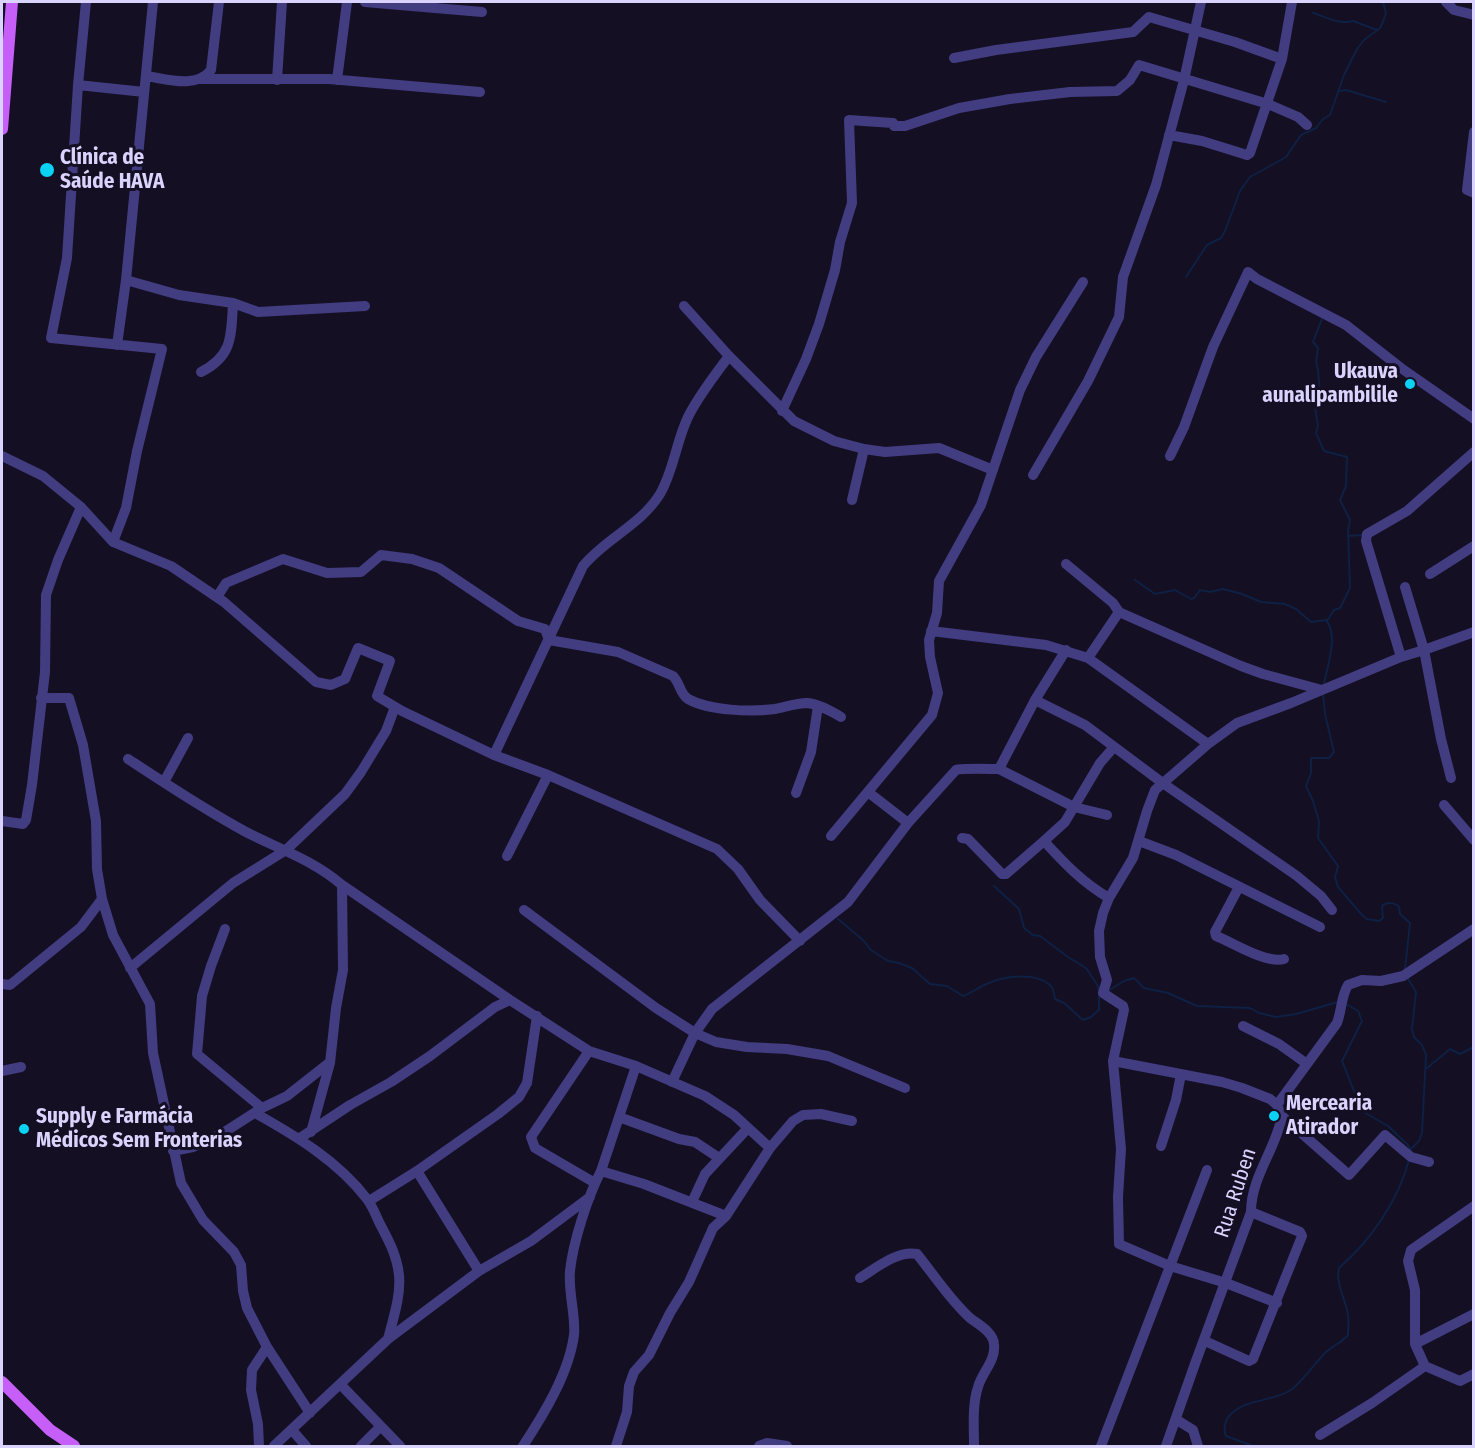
<!DOCTYPE html>
<html>
<head>
<meta charset="utf-8">
<style>
	body { margin:0 }
	#map { position:relative; width:1475px; height:1448px; overflow:hidden; background:#140f23; font-family:"Fira Sans Condensed",sans-serif }
	canvas { display:block }
	.frame { position:absolute; inset:0; border:3px solid #dad3fd; pointer-events:none }
</style>
</head>
<body>
<div id="map">
<canvas width="1475" height="1448"></canvas>
<div class="frame"></div>
</div>
<script>
const ctx = document.querySelector('canvas').getContext('2d');
ctx.lineJoin = 'round';
function trace(path, color, width, dash) { ctx.strokeStyle = color; ctx.lineWidth = width; ctx.lineCap = dash ? 'butt' : 'round'; ctx.setLineDash(dash || []); ctx.stroke(path); }
function drawText(font, color, halo, rows, align = 'center') {
  ctx.font = font + ' "Fira Sans Condensed",sans-serif'; ctx.lineWidth = 6; ctx.setLineDash([]); ctx.textBaseline = 'middle'; ctx.strokeStyle = halo; ctx.fillStyle = color; for (const [text, x, y, turn = 0] of rows) {
    ctx.save(); ctx.translate(x, y); ctx.rotate((+turn || 0) * Math.PI / 180); ctx.textAlign = isNaN(turn) ? turn : align; if (halo) ctx.strokeText(text, 0, 0); ctx.fillText(text, 0, 0); ctx.restore();
  }
}
trace(new Path2D(`
	M1313 13C1326 17 1340 25 1353 21L1377 30
	M1340 91 1346 90 1386 102
	M1186 277 1207 245 1221 238 1225 231 1240 191 1250 177 1286 157 1301 135 1316 128 1323 119 1330 115 1344 75 1357 49 1364 40 1380 28 1383 22 1386 13 1383 2
	M1323 316 1313 342 1318 348 1316 362 1318 370 1320 392 1318 395 1315 408 1318 425 1316 433 1324 451 1347 457 1346 486 1340 500 1350 520 1348 530 1350 588 1340 608 1334 610 1327 621
	M1348 536 1363 535
	M1135 580 1155 594 1175 590 1191 599 1194 598 1200 590 1210 592 1223 589 1242 594 1261 602 1285 604 1296 609 1311 622 1326 620C1339 635 1327 667 1324 684
	M1323 693 1325 714 1334 752 1329 758H1311V773L1306 786 1313 801 1319 821 1318 838 1338 866 1335 877 1338 887 1362 915 1367 919 1379 921 1383 918 1382 906C1386 902 1395 902 1399 907L1400 914 1410 923 1405 969
	M994 886 1019 909 1024 928 1033 935 1040 936 1068 957 1086 968 1098 986 1099 992
	M838 919 863 940 871 950 888 961 899 963 912 968 930 984 947 986 963 996C972 993 980 986 989 983 1005 976 1036 972 1050 985 1054 989 1054 994 1055 999L1064 1003 1083 1020 1091 1017 1099 1010V994
	M1407 977 1416 992 1412 1029 1414 1037 1422 1045 1426 1055 1422 1133 1419 1141 1411 1149
	M1108 991 1124 981 1134 978 1144 988 1168 993 1197 1006 1250 1008 1259 1013 1276 1017 1296 1014 1338 1002
	M1346 1004 1358 1011 1362 1021 1342 1061 1362 1111 1388 1126 1408 1145 1411 1151
	M1427 1068 1450 1049 1460 1054 1474 1047
	M1253 1446 1226 1436C1223 1429 1225 1420 1230 1415 1246 1398 1273 1402 1291 1390 1304 1380 1314 1364 1326 1352 1333 1346 1342 1342 1348 1335 1348 1329 1349 1322 1348 1315 1346 1300 1335 1283 1339 1268 1371 1240 1398 1201 1409 1160`), '#0e2044', 2);
trace(new Path2D(`
	M86 2 78 85 67 258 51 338 162 349 137 451 126 508 113 542
	M365 2 482 12
	M1446 2 1454 10 1474 15
	M954 58 996 50 1133 32 1149 17 1235 42 1282 59
	M146 76C167 79 196 89 211 70L219 2
	M199 79H329L480 92
	M277 80 282 2
	M337 80 347 2
	M78 85 144 92
	M1474 132 1467 190 1474 193
	M1169 135 1202 141 1247 155 1250 153 1282 59 1292 2
	M126 280 179 295 233 303 258 312 365 306
	M684 306 729 356 794 421 834 441 864 449 885 452 939 448 993 470
	M117 345 126 280 153 2
	M201 372C233 356 231 336 233 303
	M782 411 806 359 819 324 835 270 840 242 852 203 849 120 893 123 894 126H905L959 108 1010 99 1070 92 1117 91 1130 80 1139 65 1268 104 1298 117 1307 125
	M2 456 43 476 81 507 113 542 171 566 224 602 316 682 331 685 345 679 358 648 390 661 377 696 402 711 494 755 548 775 717 849 738 869 760 900 800 941
	M1170 456 1184 427 1213 347 1248 272 1257 279 1346 325 1401 368 1474 419
	M1033 475 1088 381 1119 317 1123 277 1156 185 1184 80 1201 2
	M852 500 864 449
	M1066 564 1113 603 1119 612 1241 666 1263 674 1322 690
	M1430 574 1474 546
	M1405 587 1424 650 1441 739 1451 778
	M217 597 226 583 283 559 327 573 361 572 381 555 412 559 439 568 518 621 545 629 549 640 618 652 673 676C680 683 680 694 688 699 710 711 751 712 775 709 785 707 797 703 807 703 819 704 831 711 841 717
	M931 631 1046 645 1088 658 1208 744
	M1401 657 1366 541 1367 534 1407 511 1474 452
	M1088 658 1119 612
	M41 698H69L83 745 96 821 97 869 102 899 113 935 150 1004 153 1053 181 1183 203 1220 234 1252 241 1265 243 1291 247 1308 267 1347 310 1413
	M1035 700 1085 725 1164 784 1297 876 1321 896 1332 910
	M494 755 583 566C606 538 641 525 660 494 674 470 676 442 688 417 699 395 715 375 729 356
	M128 759C166 784 205 810 246 832 279 849 313 860 342 885L510 1000 589 1051 636 1066 705 1096 734 1115 770 1148
	M999 769 1074 807 1107 815
	M164 782 188 738
	M868 792 908 823
	M796 793 811 752 818 706
	M1444 805 1474 840
	M2 821 23 824 26 820 32 785 45 672 46 595 58 560 81 507
	M831 836 932 715 938 693 930 657 929 640 937 613 939 581 981 505 1020 390 1036 357 1083 282
	M962 838 968 839 1002 874H1006L1044 841
	M1139 841 1176 855 1320 927
	M507 856 548 775
	M1239 887 1215 932 1216 936C1234 943 1266 964 1284 959
	M1109 898C1083 883 1064 863 1044 841L1065 822 1100 763 1114 747
	M524 910 656 1008 695 1033 716 1042 747 1047 787 1049 828 1056 905 1088
	M225 929 211 966 202 996 197 1054 262 1108
	M130 968 233 883 286 850 345 794 361 772 386 731 395 707
	M2 984 10 985 81 927 102 899
	M1243 1026 1279 1044 1307 1064
	M589 1051 531 1137 535 1148 595 1183
	M1113 1061 1222 1082 1242 1088 1270 1099 1277 1105 1282 1116 1349 1175 1385 1135 1411 1157 1429 1162
	M2 1071 21 1067
	M672 1082 695 1033 712 1009 848 902 908 823 956 770C962 768 990 769 999 769L1035 700 1066 650
	M1277 1105 1337 1023C1342 1010 1341 996 1348 985L1362 980 1381 981 1403 976 1474 929
	M255 1113C296 1136 338 1161 367 1199 373 1207 376 1216 380 1224 389 1241 397 1256 399 1275 401 1296 393 1319 388 1339
	M619 1117 679 1139 695 1142 719 1158
	M311 1132 330 1063 336 1008 343 970 342 885
	M300 1138 350 1105 391 1082 430 1056 495 1007 510 1000
	M1161 1146 1176 1100 1181 1074
	M173 1151 193 1147 223 1133 262 1108 287 1096 329 1063
	M417 1171 479 1271
	M601 1171 644 1184 726 1216
	M369 1201 417 1171 498 1114 519 1097 527 1083 537 1016
	M692 1202 705 1174 748 1128
	M1474 1206 1411 1250 1408 1261 1415 1290V1344L1425 1366 1460 1381 1474 1374
	M860 1278C876 1268 898 1250 917 1254 934 1275 950 1300 970 1318 979 1325 993 1332 994 1344 996 1361 982 1372 978 1387 972 1405 974 1427 974 1446
	M1277 1303 1226 1283 1170 1266 1119 1244 1118 1197 1121 1149 1113 1061 1124 1010 1123 1006 1103 993 1107 980 1100 957 1099 931 1103 913 1109 898 1133 858 1147 811 1155 790 1208 744 1237 723 1291 703 1401 657 1424 650 1474 632
	M1205 1341 1249 1361 1253 1359 1302 1236 1300 1232 1251 1212
	M1415 1344 1474 1314
	M340 1384 400 1446
	M1177 1420 1193 1430 1198 1446
	M292 1430 306 1446
	M1320 1435 1372 1403 1425 1366
	M259 1446 258 1424 251 1390 252 1370 267 1347
	M274 1446 388 1339 479 1271 531 1241 590 1197
	M361 1446 380 1427
	M523 1446C544 1414 569 1373 574 1335 576 1317 568 1291 570 1271 573 1242 588 1196 601 1171L636 1066
	M616 1446 627 1412 629 1386 634 1372 649 1355 670 1313 689 1282 713 1228 726 1216 770 1148 793 1121 803 1115 821 1114 852 1121
	M759 1446 767 1443 787 1446
	M1101 1446 1207 1170
	M1166 1446 1196 1361 1251 1212C1251 1177 1276 1149 1282 1116`), '#423c80', 10);
trace(new Path2D(`
	M2 129 12 2
	M2 1382 50 1430 74 1446`), '#c55ff8', 12);
for (const [x, y, r, color] of [
	[47,170,8,"#0ad2f2"],
	[1410,384,6,"#0ad2f2"],
	[1274,1116,6,"#0ad2f2"],
	[24,1129,6,"#0ad2f2"]
]) { const dot = new Path2D(); dot.arc(x, y, r, 0, 2 * Math.PI); ctx.fillStyle = color; ctx.fill(dot); trace(dot, '#140f23', 2); }
drawText('bold 21px', '#dad3fd', '#140f23', [
	["Clínica de",60,158],
	["Saúde HAVA",60,182],
	["Ukauva",1398,372,"right"],
	["aunalipambilile",1398,396,"right"],
	["Mercearia",1286,1104],
	["Atirador",1286,1128],
	["Supply e Farmácia",36,1117],
	["Médicos Sem Fronterias",36,1141]
], 'left');
drawText('21px', '#dad3fd', '#140f23', [
	["Rua Ruben",1236,1193,-72]
]);
</script>
</body>
</html>
